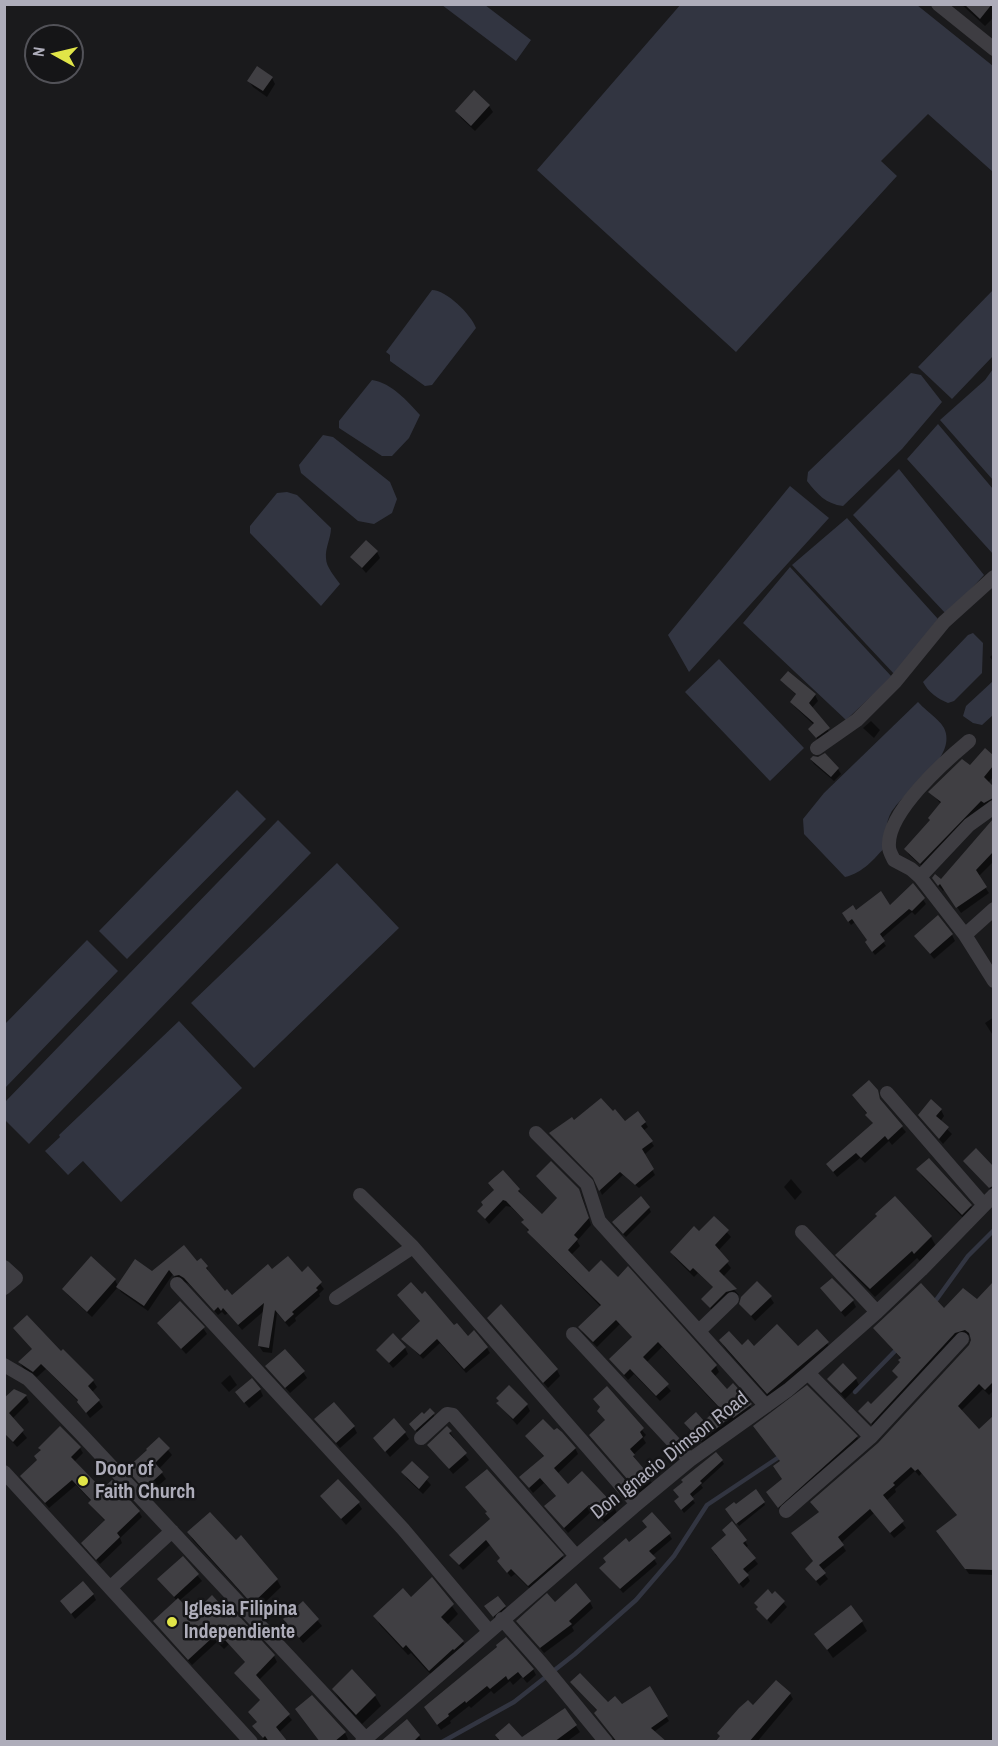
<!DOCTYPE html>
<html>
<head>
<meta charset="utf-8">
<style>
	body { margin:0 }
	#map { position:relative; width:998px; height:1746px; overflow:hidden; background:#1a1a1c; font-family:"Archivo Narrow",sans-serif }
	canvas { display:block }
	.frame { position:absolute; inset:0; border:6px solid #aeadba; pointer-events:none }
	.north { position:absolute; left:24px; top:24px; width:60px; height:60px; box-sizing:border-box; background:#151517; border:2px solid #525258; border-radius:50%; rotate:278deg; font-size:16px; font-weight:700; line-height:24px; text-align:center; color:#aeadba }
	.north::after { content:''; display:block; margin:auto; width:21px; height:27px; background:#e1e548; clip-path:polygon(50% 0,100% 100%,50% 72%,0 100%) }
</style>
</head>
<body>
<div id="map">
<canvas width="998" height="1746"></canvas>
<div class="frame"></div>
<div class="north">N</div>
</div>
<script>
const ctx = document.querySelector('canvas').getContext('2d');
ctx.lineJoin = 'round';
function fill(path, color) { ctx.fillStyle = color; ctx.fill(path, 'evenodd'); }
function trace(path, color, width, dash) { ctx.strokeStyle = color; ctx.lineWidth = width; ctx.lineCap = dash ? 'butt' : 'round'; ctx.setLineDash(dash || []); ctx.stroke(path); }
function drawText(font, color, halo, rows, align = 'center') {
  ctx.font = font + ' "Archivo Narrow",sans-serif'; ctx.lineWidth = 5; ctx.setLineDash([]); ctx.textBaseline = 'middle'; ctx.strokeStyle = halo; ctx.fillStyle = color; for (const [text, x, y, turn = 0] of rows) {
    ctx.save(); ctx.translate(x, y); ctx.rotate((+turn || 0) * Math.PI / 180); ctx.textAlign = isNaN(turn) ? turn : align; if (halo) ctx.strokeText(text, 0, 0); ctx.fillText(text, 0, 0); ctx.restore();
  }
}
fill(new Path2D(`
	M681 4 917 5 993 66V172L928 114 881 161 897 176 736 352 537 170Z
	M442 5H485L531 40 516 61Z
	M432 290C446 290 471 314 476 328L432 385 425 386 390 361V355L386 352Z
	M993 290V356L952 399 918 367Z
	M993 369V480L940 420 985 380Z
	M911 373 921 375 942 402 902 449 843 506C826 504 817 494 807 481L808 472Z
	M372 380C392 383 407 401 420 415L409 438 392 456H382L339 428V421Z
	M938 424 993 489V554L907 459Z
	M323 435 333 437 390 482 397 499 392 513 374 524 358 521 301 473 299 465Z
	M899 469 984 575 947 615 853 515Z
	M790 486 829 518 689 672 668 635Z
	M287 492 297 495 331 528C331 538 325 548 326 558 326 567 335 577 340 584L321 606 250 533V526L277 493Z
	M847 518 938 619 895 675 792 565Z
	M790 567 892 677 846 720 743 623Z
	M973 633 983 643 982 673 954 701 948 703C938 699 928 692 923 682L968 635Z
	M719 659 804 748 770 781 685 692Z
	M993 681V715L982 725 973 723 963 716 966 706Z
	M918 702C924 709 941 721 944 728 958 756 909 789 895 807 885 818 886 833 886 846 874 859 863 873 845 877L804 834 803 819 824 793Z
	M237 790 266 819 127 959 99 931Z
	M278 820 311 853 29 1144 5 1120V1102Z
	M337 863 399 928 254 1068 191 1003Z
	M87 940 118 971 5 1088V1024Z
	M179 1021 242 1088 121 1202 83 1161 68 1175 45 1151 60 1137 59 1135Z`), '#323541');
fill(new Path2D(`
	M961 4H994V17L985 26Z
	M272 78 275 84 267 97 253 87 249 81Z
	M489 106 493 112 475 131 461 118 457 111Z
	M377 552 380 558 366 573 352 557Z
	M994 653V663L990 657Z
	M788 673 815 695 818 701 811 709 831 734 820 742 813 734 814 725 795 707 792 702 797 696 782 680Z
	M871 721 880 730 874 738 863 728Z
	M985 750 994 757V776L988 783 994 788V805L924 868 909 855 906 849 931 821 941 804 930 792 970 767Z
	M819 758 838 769 841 774 834 781 814 764 811 760Z
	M994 822V861L978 877 989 893 961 913 945 889 943 891 937 884Z
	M913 885 926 904 915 915 912 912 881 939 886 946 875 955 869 947V941L855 922 851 925 846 918 890 907Z
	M952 935 955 941 934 959 916 937Z
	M994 1017V1037L985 1023Z
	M877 1091 882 1104 906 1132 892 1145 889 1141 865 1163 860 1158 837 1177 828 1165 874 1124 854 1096Z
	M941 1110 944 1116 940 1122 952 1134 943 1144 920 1115Z
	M574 1122H645L648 1127 643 1131 654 1146 644 1155 655 1175 639 1188 623 1175 602 1195 596 1181 551 1134Z
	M976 1150 994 1169V1193L965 1161Z
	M918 1170 971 1206 974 1212 966 1221 922 1176Z
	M538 1176 578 1190 582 1196 591 1225 577 1241 580 1246 571 1255 589 1274 618 1279 628 1269 716 1366 719 1372 714 1377 727 1391 733 1385 754 1411 705 1446 686 1423H704L719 1408 662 1347 646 1363 671 1391 660 1401 634 1374 628 1380 611 1360 633 1338 620 1324 597 1347 583 1333 580 1327 601 1307 533 1238 523 1223 525 1221 511 1207 506 1206 489 1224 479 1212 495 1191 490 1183 519 1190 522 1196 542 1216 558 1199Z
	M791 1179 802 1192 795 1200 784 1187Z
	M649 1208 651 1212 626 1237 616 1227Z
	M714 1218 731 1237 718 1251 731 1268 723 1277 739 1295 730 1298 714 1313 703 1299 714 1288 698 1273 694 1277 675 1258 672 1252 699 1233Z
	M931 1237 936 1246 920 1261 917 1258 875 1297 842 1263 837 1255Z
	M91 1259 115 1280 118 1286 152 1273 197 1263 207 1267 209 1274 225 1293 232 1297 272 1271 302 1274 308 1268 324 1289 319 1294 320 1296 295 1318 296 1321 289 1327 277 1313 272 1353 263 1352 259 1346 264 1311 242 1330 228 1313 225 1315 222 1312 218 1315 189 1284 183 1281H178L173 1274 148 1311 121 1292 118 1287 92 1317 68 1295 64 1289Z
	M989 1288 994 1292V1390L989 1395 983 1389 961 1411 979 1431 991 1421 994 1424V1473L986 1479 994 1490V1575L969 1574 942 1536 958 1516 922 1473 919 1476 915 1471 895 1489 896 1492 886 1501 906 1528 894 1538 874 1513 841 1543 846 1551 822 1571 828 1579 820 1586 807 1569 814 1562 820 1513 879 1444 970 1346 972 1341 969 1335 958 1338 875 1428 860 1411 871 1407 899 1378 894 1371 901 1363V1359L875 1328 977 1301Z
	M826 1294 853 1301 856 1307 845 1317Z
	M399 1296 454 1327 468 1338 487 1348 490 1353 466 1373 440 1343 423 1359 403 1339 421 1322Z
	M770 1297 774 1303 755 1321 741 1304Z
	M488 1318 557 1370 560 1376 548 1388Z
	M203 1328 207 1334 186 1354 163 1329Z
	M817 1331 833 1351 772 1401 725 1348 721 1341 742 1347 798 1348Z
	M405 1348 408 1354 393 1368 378 1350Z
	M33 1350 61 1353 63 1351 93 1381 97 1387 92 1392 103 1407 90 1418 78 1401 46 1369 37 1377 24 1369 20 1363Z
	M267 1367 303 1372 307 1378 290 1393Z
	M230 1375 237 1385 229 1392 221 1383Z
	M828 1379H856L859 1385 845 1399Z
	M807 1387 857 1437 860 1443 782 1513 768 1493 783 1480 781 1462Z
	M607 1388 646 1435 643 1438 646 1443 633 1455 652 1483 640 1493 591 1435 606 1421 599 1411 601 1409 595 1399Z
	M260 1389 263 1396 249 1408 237 1393Z
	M15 1390 26 1396 29 1402 12 1419 27 1438 17 1447 6 1435 4 1418Z
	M498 1403 527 1405 530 1411 517 1425Z
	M433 1414 437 1420 420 1436 411 1424Z
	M316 1420 354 1427 357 1433 340 1448Z
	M450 1432 454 1438 453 1439 469 1460 453 1474 429 1445Z
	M405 1433 409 1439 390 1457 375 1438Z
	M527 1436 575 1448 578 1454 557 1474 568 1486 614 1507 617 1513 606 1524 593 1510 568 1533 546 1506 557 1497 544 1483 533 1493 521 1477 544 1457Z
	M159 1439 172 1455 159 1469 166 1479 149 1494 128 1469Z
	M80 1448 83 1453 74 1462 101 1492 139 1512 142 1517 120 1538 122 1543 100 1564 86 1549 105 1521 93 1508 89 1503 91 1501 76 1485 49 1508 22 1476Z
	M722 1461 724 1464 701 1485 703 1488 691 1498 695 1503 684 1513 676 1501Z
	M412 1463 431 1485 423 1494 407 1479 403 1472Z
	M322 1496 358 1503 362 1509 346 1525Z
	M764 1503 765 1505 739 1526 727 1510Z
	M491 1520 562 1556 565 1562 532 1591 515 1574 511 1577 502 1566V1559L490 1545 463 1570 454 1560Z
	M189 1533 236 1542 277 1580 281 1587 257 1610 193 1540Z
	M669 1534 672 1539 652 1556 657 1564 623 1593 601 1568 629 1544Z
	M745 1541 748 1546 745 1548 758 1564 746 1574 750 1581 743 1588 715 1554Z
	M183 1558 202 1581 179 1601 192 1616 274 1656 277 1662 259 1680 292 1720 269 1742H266L258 1732 254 1726 258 1723 250 1712 261 1701 236 1673 246 1663 229 1644 224 1649 217 1642 192 1665 154 1621 177 1601 159 1579Z
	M432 1580 458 1614 447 1625 463 1642 468 1651 435 1679 411 1653 408 1655 380 1625 375 1616 411 1600Z
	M775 1593 787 1607 771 1624 758 1609Z
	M93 1594 96 1600 75 1619 62 1601Z
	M590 1602 593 1608 572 1627 574 1631 544 1653 518 1621 554 1604Z
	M303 1603 322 1626 303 1643 284 1620Z
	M505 1606 506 1609 495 1618 487 1609Z
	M862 1622 867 1631 833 1658 816 1634Z
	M499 1648 533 1669 536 1675 527 1683 522 1677 513 1685 510 1681 494 1694 491 1691 471 1708 469 1706 450 1721 451 1723 441 1730 429 1714Z
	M352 1672 375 1696 381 1706 362 1724 339 1699 333 1689Z
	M572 1682 608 1704 621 1706 649 1688 669 1721 640 1742H616L599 1718 597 1711Z
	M790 1694 793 1699 757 1742H717L753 1707Z
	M565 1710 580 1732 566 1742H495L499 1738 522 1739Z
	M345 1733 348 1739 345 1742H321Z
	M419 1736 422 1741 379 1742 381 1740 382 1741Z`), '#0007');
trace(new Path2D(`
	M934 1303 968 1256 994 1230
	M855 1392 897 1349
	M442 1742 514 1702 575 1654 636 1600 674 1556 707 1505 782 1455`), '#323541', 4.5);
fill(new Path2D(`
	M964 4H992L980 19Z
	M257 66 273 77 263 91 247 81Z
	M474 90 490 105 471 126 455 111Z
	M366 540 378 551 362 568 350 557Z
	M788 671 816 694 809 703 830 728 816 738 808 729 814 723 790 702 796 694 780 680Z
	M985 748 993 755V766L984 777 993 786V798L984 803 981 801 920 864 904 849 930 820 928 818 941 802 928 792 962 759 970 765Z
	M825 753 839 768 831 777 810 759 813 756 818 757Z
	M993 819V852L976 870 987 887 956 908 940 884 938 886 932 878 935 874 941 879Z
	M913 883 925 898 912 911 909 909 880 934 885 941 872 952 865 942 867 940 852 919 848 922 842 913 853 905 856 910 881 891 890 905Z
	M938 915 953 934 930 954 914 936Z
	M869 1080 878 1090 880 1099 903 1126 888 1140 885 1136 861 1158 856 1153 833 1172 826 1164 873 1123 865 1115 867 1113 852 1095Z
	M601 1098 613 1111 615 1109 625 1121 638 1111 646 1122 641 1126 653 1141 642 1149 654 1169 635 1185 620 1172 599 1191 593 1178 549 1133 572 1117 574 1120Z
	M931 1099 942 1109 936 1116 949 1127 939 1139 918 1115Z
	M976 1148 993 1166V1186L989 1188 963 1161Z
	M929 1158 972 1205 962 1215 916 1169Z
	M551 1161 579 1189 589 1218 574 1235 578 1239 568 1250 589 1272 601 1260 618 1277 628 1266 717 1365 711 1371 727 1389 733 1383 752 1404 733 1418 732 1416 701 1441 684 1423 696 1412 704 1421 719 1407 658 1342 643 1357 669 1384 656 1396 630 1369 624 1375 609 1359 632 1337 616 1320 593 1342 578 1327 601 1305 527 1232 529 1230 521 1222 524 1220 506 1201 503 1200 485 1219 477 1211 483 1205 481 1202 494 1190 488 1183 503 1170 520 1189 518 1191 542 1214 557 1198 536 1176Z
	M641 1196 650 1207 623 1234 612 1222Z
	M895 1196 932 1236 914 1254 912 1251 870 1289 835 1255 877 1216 875 1214Z
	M714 1216 729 1230 715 1245 729 1261 719 1271 737 1289 726 1292 710 1308 701 1299 713 1287 693 1268 690 1271 670 1252 694 1226 699 1231Z
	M184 1245 197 1261 201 1258 208 1266 206 1268 225 1291 227 1289 232 1295 268 1264 272 1269 288 1256 302 1272 308 1266 322 1282 316 1288 318 1290 292 1312 294 1314 285 1322 275 1310 269 1348 258 1346 264 1303 238 1325 223 1308 221 1311 218 1307 214 1311 184 1278 179 1275 174 1276 169 1270 144 1306 116 1287 135 1259 152 1271Z
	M91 1256 116 1279 87 1312 62 1289Z
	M832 1278 854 1300 841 1312 820 1288Z
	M757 1281 772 1296 751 1316 739 1304 741 1297Z
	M411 1282 422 1294 425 1291 454 1325 457 1323 468 1336 474 1330 488 1347 464 1369 437 1339 420 1355 401 1339 420 1321 397 1295Z
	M993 1282V1382L985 1390 979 1384 958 1406 979 1429 993 1416V1570L965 1569 936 1531 957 1515 918 1469 915 1471 911 1467 893 1483 895 1485 883 1495 904 1521 890 1533 870 1509 838 1537 844 1545 819 1565 826 1573 816 1581 805 1569 813 1561 791 1533 819 1512 810 1502 878 1443 969 1345 971 1340 969 1333 965 1330 955 1333 871 1424 858 1411 868 1401 871 1404 898 1377 892 1371 900 1362 898 1360 901 1358 873 1328 921 1283 944 1308 963 1288 977 1299Z
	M180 1301 205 1327 181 1349 157 1323Z
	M501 1304 558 1369 543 1383 487 1318Z
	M27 1315 61 1351 63 1349 94 1380 88 1386 100 1400 86 1413 77 1402 78 1400 41 1364 33 1372 18 1362 32 1349 13 1328Z
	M777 1324 798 1346 817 1329 829 1342 767 1394 719 1340 729 1331 742 1345 748 1339 754 1346Z
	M393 1333 406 1347 389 1363 376 1350Z
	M285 1349 305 1371 285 1388 265 1366Z
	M843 1363 857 1378 841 1393 827 1379Z
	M252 1378 261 1389 244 1403 235 1392Z
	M509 1385 528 1404 513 1419 496 1403 499 1401 496 1398Z
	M807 1385 858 1436 778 1508 766 1492 782 1479 773 1466 780 1461 753 1426Z
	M607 1386 644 1428 640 1432 643 1437 630 1449 635 1455 633 1456 650 1476 635 1488 589 1435 605 1420 597 1411 600 1407 593 1399Z
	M14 1389 27 1395 9 1413 24 1430 13 1442 4 1433V1398Z
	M334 1402 355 1426 336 1443 314 1419Z
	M430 1408 435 1413 415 1431 409 1424 422 1412 424 1414Z
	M394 1418 406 1432 385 1452 373 1438Z
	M543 1419 554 1430 557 1428 562 1432 576 1448 554 1468 568 1484 582 1471 615 1506 602 1519 589 1505 564 1528 544 1506 556 1496 540 1478 529 1488 519 1477 544 1456 525 1436Z
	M60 1426 81 1447 71 1457 102 1489 112 1480 140 1511 117 1533 120 1537 96 1560 81 1543 105 1520 88 1503 91 1500 72 1480 45 1503 20 1476 37 1460 34 1456 41 1450 38 1448Z
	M447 1426 452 1431 449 1433 467 1453 449 1469 427 1445Z
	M159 1437 170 1448 155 1463 163 1472 144 1489 126 1469 147 1450 146 1449Z
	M716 1452 723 1460 700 1481 702 1483 690 1494 694 1499 681 1510 674 1501 679 1497 673 1490 683 1482 681 1480Z
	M412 1461 429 1477 419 1489 401 1472Z
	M487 1469 564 1555 528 1586 511 1569 507 1573 497 1561 500 1558 486 1540 459 1565 449 1555 490 1519 485 1513 487 1512 465 1487Z
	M338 1479 360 1502 341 1519 320 1496Z
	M756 1489 765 1502 736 1524 725 1509 734 1502 736 1504Z
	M210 1512 236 1540 241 1535 278 1579 252 1604 187 1532Z
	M652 1512 671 1533 649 1551 656 1558 620 1589 599 1568 606 1562 603 1558 626 1538 629 1542 647 1527 642 1521Z
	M732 1521 747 1540 743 1543 756 1558 743 1569 749 1575 739 1584 711 1548 726 1535 722 1530Z
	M183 1556 199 1574 174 1597 157 1579Z
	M432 1577 454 1604 441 1617 464 1641 454 1650 453 1649 429 1671 406 1645 403 1648 373 1616 403 1588 411 1597Z
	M83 1581 94 1594 71 1614 60 1601Z
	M576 1583 591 1601 569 1621 572 1624 540 1648 516 1621 547 1593 555 1602Z
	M768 1589 772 1594 775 1591 785 1601 767 1620 756 1609 758 1607 754 1603Z
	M212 1595 224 1608 228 1604 275 1655 256 1675 290 1714 276 1727 288 1742H269L265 1736 263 1738 252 1726 257 1722 248 1712 260 1700 234 1673 245 1662 225 1640 220 1644 213 1637 188 1660 153 1621 178 1598 193 1614Z
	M498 1596 506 1606 493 1617 484 1606Z
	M303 1601 319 1619 299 1638 283 1619Z
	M851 1605 863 1621 827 1650 814 1634Z
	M506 1637 534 1669 523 1678 518 1672 508 1680 506 1676 490 1689 487 1686 466 1703 465 1701 448 1714 449 1716 437 1725 424 1707 497 1647 496 1645Z
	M352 1669 376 1695 356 1715 332 1689Z
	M580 1673 608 1702 615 1696 622 1704 650 1686 668 1716 651 1728 667 1742H617L594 1713 597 1710 570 1682Z
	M776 1680 791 1693 749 1742H715L720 1736 717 1733 739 1708 748 1700 753 1705Z
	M312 1695 346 1732 334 1742H320L295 1709Z
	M565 1708 577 1725 554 1742H501L495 1735 509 1723 522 1737Z
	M407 1719 420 1735 413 1742H380Z`), '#403f43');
trace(new Path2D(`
	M938 4 994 49
	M969 741C945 761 886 813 889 847 889 851 892 856 894 860L911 869 920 877 965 935 994 981
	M817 748 857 720 895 682 944 622 994 577
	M920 877 969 825 994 807
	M965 935 994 909
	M887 1093 984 1205
	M536 1133 587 1184 599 1221 766 1406
	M360 1195 413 1247 637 1504
	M802 1232 877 1312
	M4 1267 16 1278 4 1288
	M177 1284 403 1529 489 1631
	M336 1298 413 1247
	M699 1331 732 1299
	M573 1334 690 1460
	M4 1365 28 1379 82 1435 365 1738
	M808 1373 871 1437
	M421 1438 447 1414 453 1415 576 1556
	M4 1472 251 1742
	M786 1511 871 1437 962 1339
	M111 1587 172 1531
	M502 1619 541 1663 606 1742
	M362 1742 637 1504 690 1460 788 1390 808 1373 877 1312 921 1270 994 1195`), '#3e3d42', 14);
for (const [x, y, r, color] of [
	[83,1481,6,"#e1e548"],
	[172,1622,6,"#e1e548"]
]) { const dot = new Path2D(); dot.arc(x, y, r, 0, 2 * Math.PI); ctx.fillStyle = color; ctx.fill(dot); trace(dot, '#151517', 2); }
drawText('20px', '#aeadba', '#151517', [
	["Don Ignacio Dimson Road",670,1456,-38]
]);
drawText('bold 20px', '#aeadba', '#151517', [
	["Door of",95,1470],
	["Faith Church",95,1493],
	["Iglesia Filipina",184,1610],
	["Independiente",184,1633]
], 'left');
</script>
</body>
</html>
